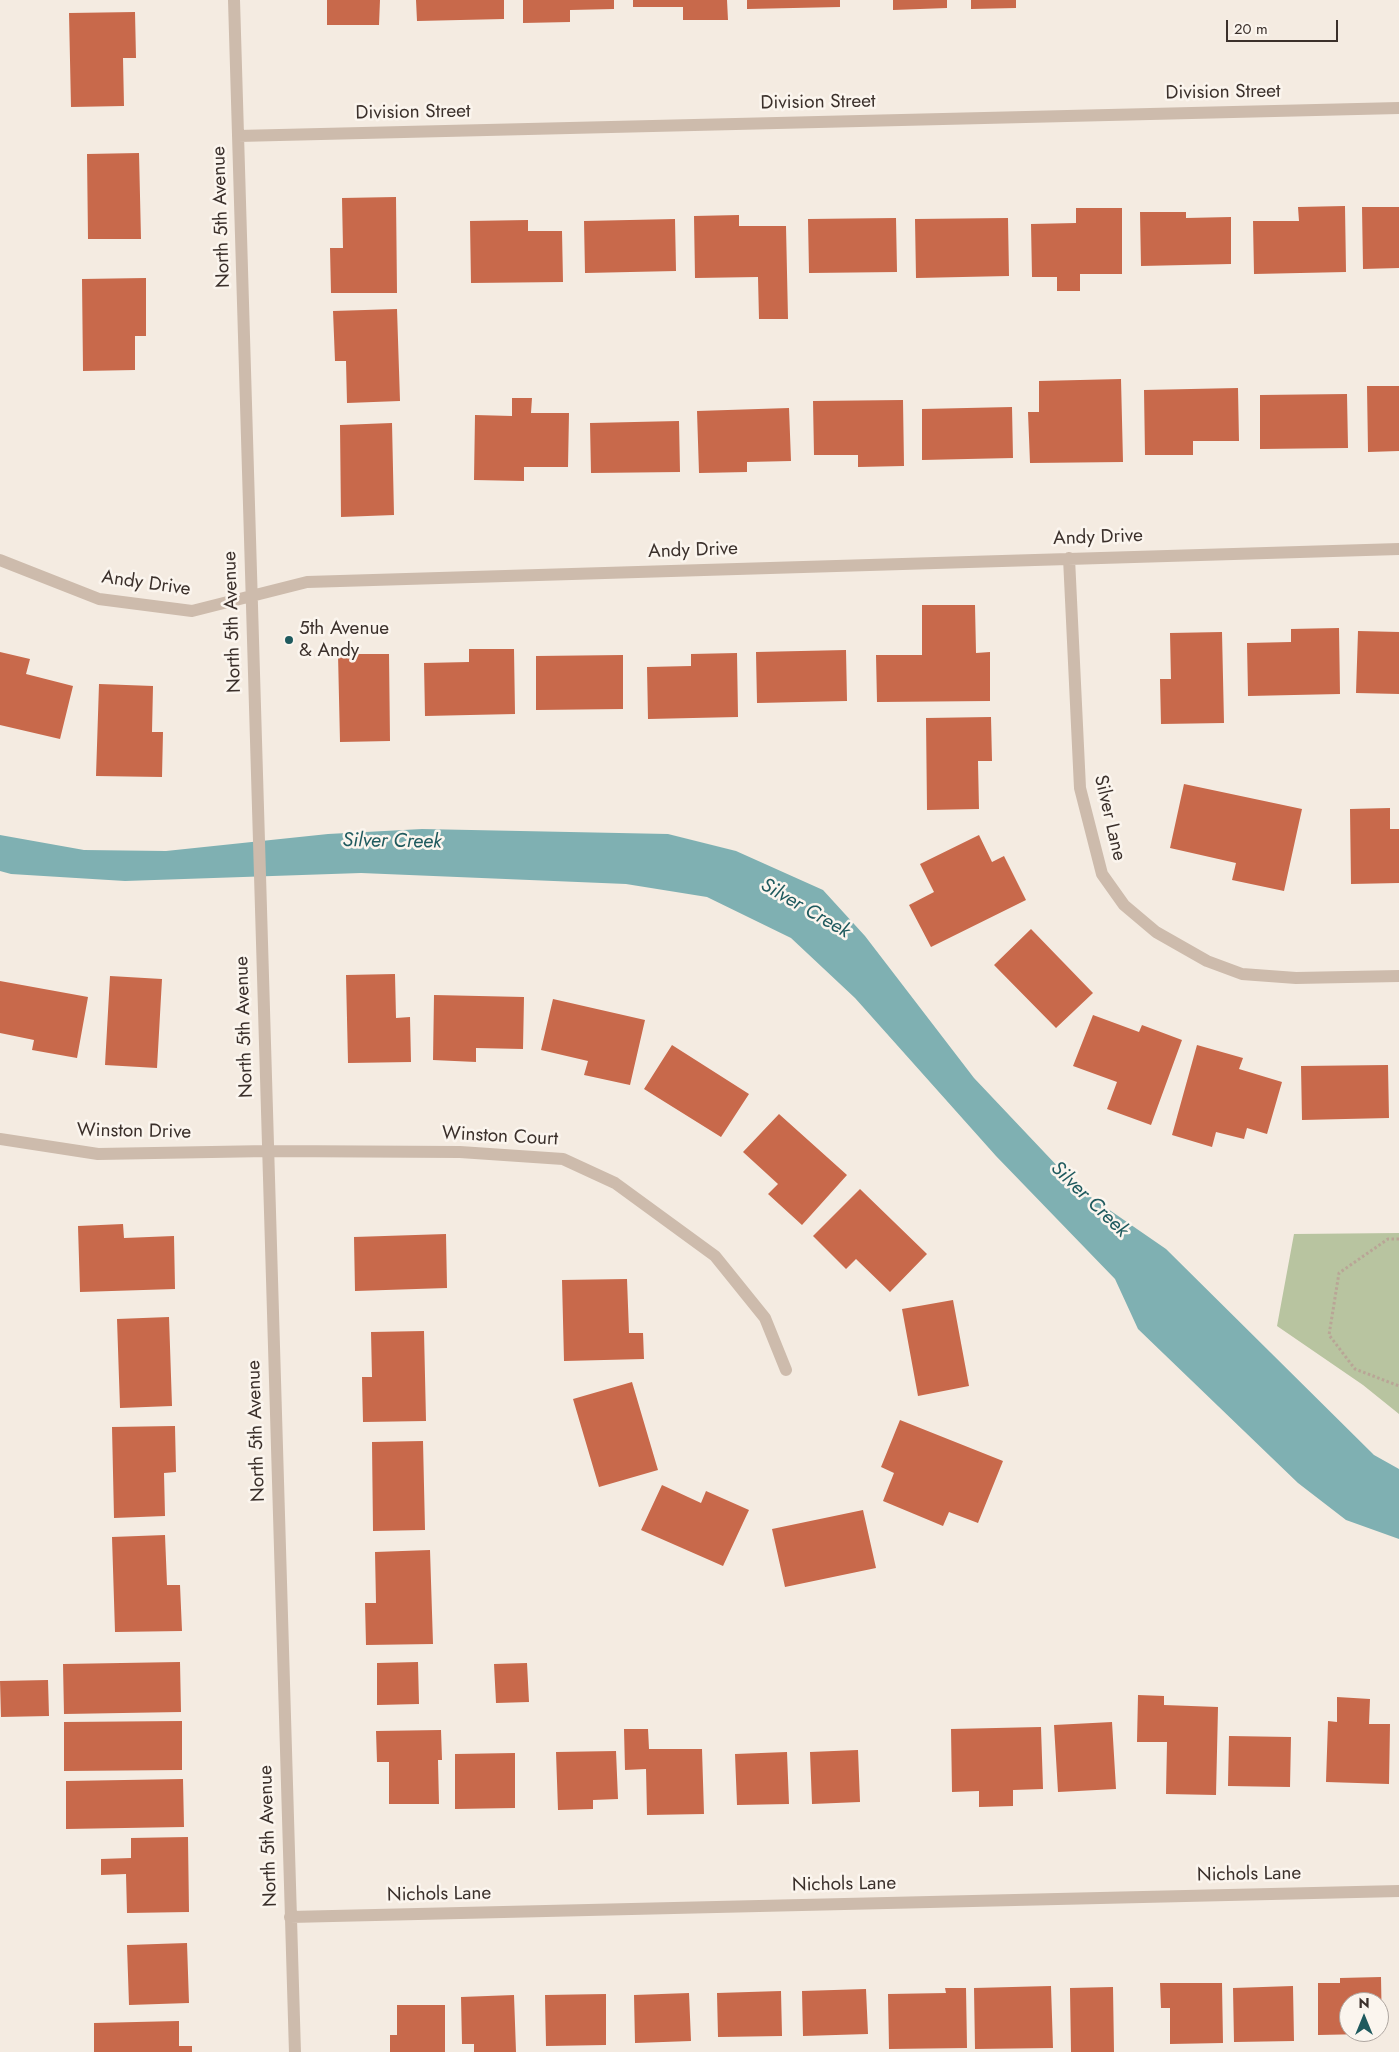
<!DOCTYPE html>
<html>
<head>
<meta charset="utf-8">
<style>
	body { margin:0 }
	#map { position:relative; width:1399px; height:2052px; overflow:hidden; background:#f4ebe1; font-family:Jost,sans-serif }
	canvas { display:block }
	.north { position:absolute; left:1339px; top:1992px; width:50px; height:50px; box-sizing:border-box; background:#fbf5ee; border:1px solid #aea6a0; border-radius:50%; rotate:0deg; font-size:14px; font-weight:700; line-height:20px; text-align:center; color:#3b302b }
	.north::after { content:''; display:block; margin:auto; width:18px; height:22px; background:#1f5a5e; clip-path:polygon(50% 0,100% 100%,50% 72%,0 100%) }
	.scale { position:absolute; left:1226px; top:20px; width:112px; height:22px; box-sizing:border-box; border:2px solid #3b302b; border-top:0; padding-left:6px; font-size:15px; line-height:18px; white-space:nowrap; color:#3b302b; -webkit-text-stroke:4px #fbf5ee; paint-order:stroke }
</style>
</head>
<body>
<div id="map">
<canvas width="1399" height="2052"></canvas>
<div class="north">N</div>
<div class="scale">20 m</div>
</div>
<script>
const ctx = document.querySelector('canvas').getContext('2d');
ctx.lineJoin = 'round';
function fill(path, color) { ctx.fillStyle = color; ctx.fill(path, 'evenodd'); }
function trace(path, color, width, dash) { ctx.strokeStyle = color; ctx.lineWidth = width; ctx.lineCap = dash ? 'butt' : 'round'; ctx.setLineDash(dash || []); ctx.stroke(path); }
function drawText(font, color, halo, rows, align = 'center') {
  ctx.font = font + ' Jost,sans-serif'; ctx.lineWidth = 5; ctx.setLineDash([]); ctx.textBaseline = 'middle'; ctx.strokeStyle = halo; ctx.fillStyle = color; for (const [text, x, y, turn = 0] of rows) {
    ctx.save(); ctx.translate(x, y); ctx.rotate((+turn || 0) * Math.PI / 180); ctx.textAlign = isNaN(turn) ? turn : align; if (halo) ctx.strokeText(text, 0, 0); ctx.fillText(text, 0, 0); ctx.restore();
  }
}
fill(new Path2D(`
	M1399 1233V1414L1363 1385 1277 1326 1294 1234Z`), '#b8c4a0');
fill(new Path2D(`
	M422 829 668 834 736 851 823 890 865 936 974 1078 1079 1189 1166 1249 1374 1455 1399 1469V1539L1346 1520 1298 1483 1138 1329 1115 1279 996 1156 855 998 791 938 707 897 626 884 361 873 125 881 11 874 0 871V835L84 850 166 851 328 834Z`), '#7fb0b2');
fill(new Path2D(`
	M327 0H380L379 25H327Z
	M416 0H504V19L417 21Z
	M523 0H614V9L570 10V22L523 23Z
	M633 0H727L728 20H683V7H633Z
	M747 0H840V7L747 9Z
	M893 0H947V8L893 10Z
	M971 0H1016V8L971 9Z
	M135 12 136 58H123L124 106 71 107 69 13Z
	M139 153 141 239H88L87 154Z
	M396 197 397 293H331L330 248H343L342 198Z
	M1345 206 1346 272 1254 274 1253 221H1299L1298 207Z
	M1362 207H1399V268L1363 269Z
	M1076 208H1122V274H1080V291H1057V277H1032L1031 224 1076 223Z
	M1140 212H1186V218L1231 217V264L1141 266Z
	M739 215V226H786L788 319H759L758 277 695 278 694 216Z
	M896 218 897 272 809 273 808 219Z
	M1008 218 1009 276 916 278 915 219Z
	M675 219 676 271 585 273 584 221Z
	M528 220V231H562L563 282 471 283 470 221Z
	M146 278V336H135V370L83 371 82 279Z
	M397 309 400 401 347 403 346 361H335L333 311Z
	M1121 379 1123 462 1030 463 1028 412H1039V381Z
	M1367 386H1399V451L1368 452Z
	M1238 388 1239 441H1193V455H1145L1144 390Z
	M1347 394 1348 448 1260 449V395Z
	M512 398H532L531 413H569L568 467H524V481L474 480 475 415 512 416Z
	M903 400 904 466 858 467V455H814L813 401Z
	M1012 407 1013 458 922 460V409Z
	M789 408 791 461 747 462V472L699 473 697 411Z
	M679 421 680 472 591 473 590 423Z
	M392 423 394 515 341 517 340 425Z
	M922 605H975L976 653 990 652V701L877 702 876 655H922Z
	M1339 628 1340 694 1248 696 1247 643 1291 642V629Z
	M1358 631 1399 632V694L1356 693Z
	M1222 632 1224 723 1161 724 1160 679H1171L1170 633Z
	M469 649H514L515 714 425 716 424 663 469 662Z
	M846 650 847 701 757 703 756 652Z
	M0 652 30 659 26 674 73 686 60 739 0 725Z
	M737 653 738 717 648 719 647 667 691 666V654Z
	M338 654H389L390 741 340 742Z
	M623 655V709L536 710V656Z
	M99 684 153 686 152 732H163L162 777 96 776Z
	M991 717 992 761H978L979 809 927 810 926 718Z
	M1184 784 1302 809 1284 891 1232 880 1236 863 1170 848Z
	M1390 808V829H1399V883L1351 884 1350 809Z
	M979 835 992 862 1004 856 1026 900 931 947 909 905 934 892 920 864Z
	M1031 929 1093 993 1056 1028 994 965Z
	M395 974 396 1018 410 1017 411 1062 348 1063 346 975Z
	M110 976 162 979 157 1068 105 1065Z
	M0 981 88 997 77 1058 32 1050 34 1040 0 1033Z
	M434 995 524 997 523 1049 476 1048V1062L433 1060Z
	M553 999 645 1020 630 1085 584 1075 588 1061 541 1050Z
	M1093 1015 1139 1032 1142 1025 1182 1040 1151 1125 1107 1109 1117 1082 1073 1066Z
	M672 1045 749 1094 721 1137 644 1089Z
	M1197 1045 1243 1058 1239 1069 1282 1082 1267 1134 1247 1128 1244 1139 1216 1132 1212 1147 1172 1135Z
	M1388 1065 1389 1118 1302 1120 1301 1066Z
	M779 1114 847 1175 802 1225 768 1194 778 1184 743 1152Z
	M860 1189 927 1254 890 1292 856 1259 846 1269 813 1236Z
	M123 1224 124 1238 174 1236 175 1289 80 1292 78 1226Z
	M446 1234 447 1288 355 1291 354 1237Z
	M627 1279 629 1333H643L644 1359 564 1361 562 1280Z
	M953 1300 969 1386 918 1396 902 1309Z
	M169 1317 172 1406 120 1408 117 1319Z
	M424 1331 426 1421 363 1422 362 1377H372L371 1332Z
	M632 1382 658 1470 599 1487 573 1399Z
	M900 1420 1003 1461 978 1523 949 1512 943 1526 883 1501 894 1473 881 1467Z
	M175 1426 176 1472 164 1473 165 1516 114 1518 112 1427Z
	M423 1441 425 1530 373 1531 372 1442Z
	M662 1485 701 1503 706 1491 749 1510 723 1566 641 1530Z
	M863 1510 876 1568 785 1587 772 1529Z
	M165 1535 167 1585H180L182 1631 115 1632 112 1537Z
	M430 1550 433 1644 366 1645 365 1603H376L375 1552Z
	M180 1662 181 1712 64 1714 63 1664Z
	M418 1662 419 1704 377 1705V1663Z
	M527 1663 529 1702 496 1703 494 1664Z
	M48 1680 49 1716 1 1717 0 1681Z
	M1138 1695 1164 1696V1705L1218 1707 1216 1795 1166 1794 1167 1742H1137Z
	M1337 1697 1370 1699 1369 1724H1390L1389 1784 1326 1782 1328 1721 1337 1722Z
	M182 1721V1770L64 1771V1722Z
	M1112 1722 1116 1789 1058 1792 1054 1725Z
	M1041 1727 1043 1789 1013 1790V1806L979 1807V1791L952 1792 951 1729Z
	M624 1729H648L649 1749H702L704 1814 647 1815 646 1769 625 1770Z
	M441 1730 442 1760H438L439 1804H389V1762H377L376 1731Z
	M1229 1736 1291 1737 1290 1787 1228 1786Z
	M858 1750 860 1802 812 1804 810 1752Z
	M616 1751 618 1799 593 1800V1809L558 1810 556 1752Z
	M787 1752 789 1804 737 1805 735 1754Z
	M515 1753V1808L455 1809V1754Z
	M183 1779 184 1827 66 1829V1781Z
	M188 1837 189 1912 127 1913 126 1874 101 1875V1859L131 1858V1838Z
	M187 1943 189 2003 129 2005 127 1945Z
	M1381 1977 1382 2033H1379V2002H1349V2032L1366 2034 1318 2035V1983H1340V1978Z
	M1160 1983H1222L1223 2043 1170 2044V2008H1161Z
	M1051 1986 1053 2048 975 2049 974 1988Z
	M1293 1986 1294 2041 1234 2042 1233 1988Z
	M1113 1987 1114 2052H1071L1070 1988Z
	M945 1988H966L967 2048 889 2049 888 1994 946 1993Z
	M866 1989 868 2034 803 2036 802 1991Z
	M781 1991 782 2036 718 2037 717 1993Z
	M689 1993 691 2041 635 2043 634 1995Z
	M606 1994V2045L546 2046 545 1995Z
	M514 1995 516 2052H474V2044H462L461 1997Z
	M397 2005H445V2052H390V2035H397Z
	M179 2021V2046H192V2052H94V2023Z`), '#c8694b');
trace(new Path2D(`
	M1399 1239H1388L1339 1273 1329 1335 1355 1369 1399 1386`), '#b9a596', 3, [2.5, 2.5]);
trace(new Path2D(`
	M234 0 295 2052
	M238 136 1399 108
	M1069 558 1080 788 1102 874 1124 905 1156 932 1207 961 1242 974 1296 978 1399 976
	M0 560 99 599 192 611 307 582 1399 549
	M0 1139 98 1154 268 1151 460 1152 563 1159 615 1183 715 1256 765 1318 786 1370
	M290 1917 1399 1891`), '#cdbbac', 12);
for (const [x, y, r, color] of [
	[289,640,5,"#1f5a5e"]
]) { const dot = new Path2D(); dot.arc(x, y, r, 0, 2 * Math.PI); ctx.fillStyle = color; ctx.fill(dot); trace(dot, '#fbf5ee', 2); }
drawText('19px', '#3b302b', '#fbf5ee', [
	["Division Street",1223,93,-1],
	["Division Street",818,103,-1],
	["Division Street",413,113,-1],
	["North 5th Avenue",222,217,-92],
	["Andy Drive",1098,538,-2],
	["Andy Drive",693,551,-2],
	["Andy Drive",146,584,8],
	["North 5th Avenue",233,622,-92],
	["Silver Lane",1109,818,77],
	["North 5th Avenue",245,1027,-92],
	["Winston Drive",134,1132,1],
	["Winston Court",500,1137,3],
	["North 5th Avenue",257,1431,-92],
	["North 5th Avenue",269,1836,-92],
	["Nichols Lane",1249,1875,-1],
	["Nichols Lane",844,1885,-1],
	["Nichols Lane",439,1895,-1]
]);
drawText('19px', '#3b302b', '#fbf5ee', [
	["5th Avenue",299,629],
	["& Andy",299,651]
], 'left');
drawText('italic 20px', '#1f5a5e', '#fbf5ee', [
	["Silver Creek",392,842,1],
	["Silver Creek",805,909,30],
	["Silver Creek",1089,1200,44]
]);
</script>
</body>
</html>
